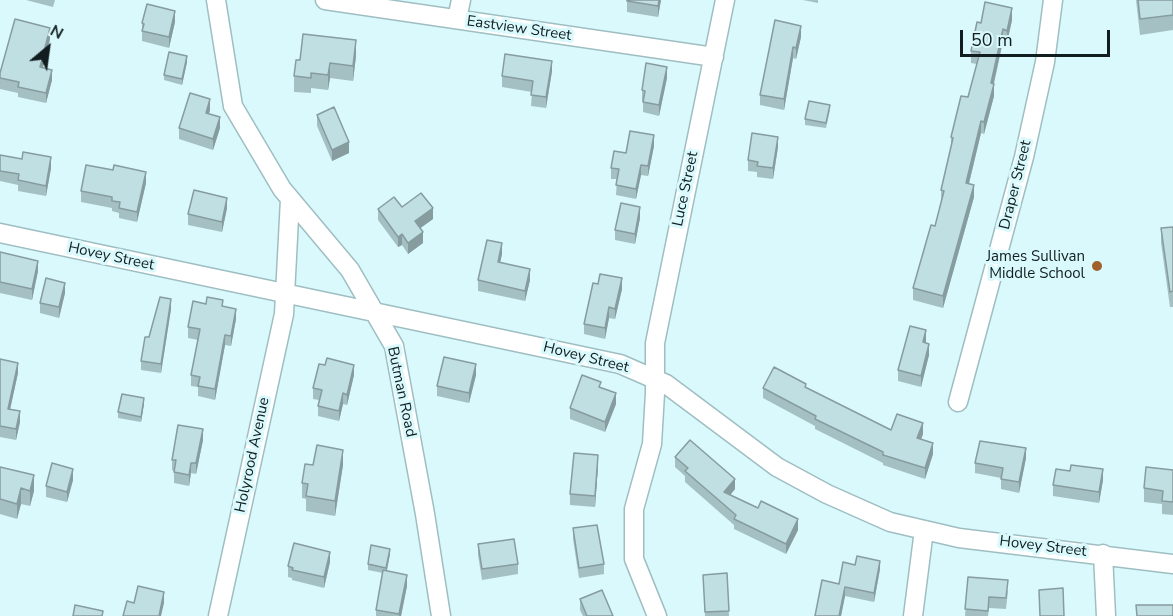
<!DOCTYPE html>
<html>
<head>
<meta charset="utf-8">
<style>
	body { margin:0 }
	#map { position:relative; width:1173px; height:616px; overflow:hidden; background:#d9f9fd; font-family:"Nunito Sans",sans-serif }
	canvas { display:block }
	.north { position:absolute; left:18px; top:18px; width:60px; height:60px; -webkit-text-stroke:4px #d9f9fd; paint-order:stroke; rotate:29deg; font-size:16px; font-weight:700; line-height:24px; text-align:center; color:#111d1e }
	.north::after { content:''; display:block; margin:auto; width:21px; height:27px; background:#111d1e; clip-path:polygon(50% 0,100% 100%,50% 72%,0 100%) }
	.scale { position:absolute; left:960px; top:30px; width:150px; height:27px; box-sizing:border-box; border:3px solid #111d1e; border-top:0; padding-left:8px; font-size:18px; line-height:21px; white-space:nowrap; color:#111d1e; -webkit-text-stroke:4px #d9f9fd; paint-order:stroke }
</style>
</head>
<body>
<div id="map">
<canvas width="1173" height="616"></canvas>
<div class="north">N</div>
<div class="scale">50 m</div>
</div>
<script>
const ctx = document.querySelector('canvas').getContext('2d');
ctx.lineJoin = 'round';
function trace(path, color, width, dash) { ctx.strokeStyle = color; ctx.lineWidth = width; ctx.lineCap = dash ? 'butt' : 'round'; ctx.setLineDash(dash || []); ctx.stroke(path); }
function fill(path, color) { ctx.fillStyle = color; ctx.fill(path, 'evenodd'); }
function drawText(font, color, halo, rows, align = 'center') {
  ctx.font = font + ' "Nunito Sans",sans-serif'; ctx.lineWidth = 6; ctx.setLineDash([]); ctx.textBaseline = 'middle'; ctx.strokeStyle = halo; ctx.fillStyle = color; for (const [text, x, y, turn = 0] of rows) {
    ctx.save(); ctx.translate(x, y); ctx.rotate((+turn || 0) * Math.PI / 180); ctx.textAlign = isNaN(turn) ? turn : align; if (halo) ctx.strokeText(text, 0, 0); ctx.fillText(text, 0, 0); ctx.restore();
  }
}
const minor = new Path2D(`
	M216 0 233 106 282 189 350 270 394 346 425 514 441 616
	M325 0 714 57
	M457 19 461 0
	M0 233 620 364 666 384 777 467 827 494 890 522 959 538 1173 564
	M958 402 1024 157 1045 62 1053 0
	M1103 554 1106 616
	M218 616 284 314 290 199
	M657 616 634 559V509L652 444 655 393V343L725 0
	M913 616 924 530`);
trace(minor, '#9fbec2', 21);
trace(minor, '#fff', 18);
fill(new Path2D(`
	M26 0H55L53 7Z
	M627 0H661L658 17 627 12Z
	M803 0H818V3Z
	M1136 0H1173V30L1140 35Z
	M1012 20 1007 43 1003 41 994 84V96L984 134 981 133 969 184 974 197 943 308 913 300V288L935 226 941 202V190L951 149V137L968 97 977 64 971 63V51L981 23Z
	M175 22 169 48 142 41V23Z
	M801 37 796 59 793 58 784 110 760 105V95Z
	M50 39 43 68 52 80 46 103 18 97V93L0 89V73Z
	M356 56 353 81 330 78 328 90 311 88V93L294 92V76L300 60Z
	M187 62 182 85 164 80V75Z
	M552 71 546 108 531 106 532 92 502 87V76Z
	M667 78 659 116 643 112V101H642V90Z
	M210 110 209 114 220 128 213 150 179 139V128Z
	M830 110 826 128 805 125V119Z
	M317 115 349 153 332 161 317 126Z
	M654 146 648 176 641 175 636 199 616 195 617 179H611V168L626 153Z
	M778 147 773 179 757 177V172L748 171V160Z
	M0 155 51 168 46 196 18 191V185L0 181Z
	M146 183 137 222 119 218V213L112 211V208L81 202V191Z
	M402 207 433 219 420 228 423 243 408 254 402 245 398 247 378 220V209Z
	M227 208 222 232 188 225V214Z
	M640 218 635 244 615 240V230Z
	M1173 227V307H1170L1161 243V228Z
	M0 252 38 271 32 300 0 293Z
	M502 254 500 262 530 280 525 301 478 291V280Z
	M622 289 615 319 609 318 605 339 584 334V324Z
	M65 293 59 318 40 313V303Z
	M206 304 223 306 236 319 231 346 225 345 215 400 198 396V387L191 386V375L198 340 188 338V327Z
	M171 309 161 373 141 370V361L149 337Z
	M926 341 925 343 929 355 921 387 898 381V370Z
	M0 359 18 373 10 409 20 422 16 440 0 437Z
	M354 375 347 405 343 404 339 421 318 416V406L319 400 313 399V388Z
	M476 375 469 403 437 396V386Z
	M601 388 616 404 605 432 570 419V408Z
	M763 388H806L891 430 923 434 921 440 933 454 925 479 883 465V463L815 429V426L763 398Z
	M144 404 141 422 118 418V412Z
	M203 440 196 474 191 473 189 486 174 483V471L172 470V460Z
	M675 457 735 489 730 495 798 530 786 554 734 529V525L685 482V476L675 467Z
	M1026 458 1019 493 1001 489V478L975 473V463Z
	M313 465H343L335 516 306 511V499L302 498V483Z
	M598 466 595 507 570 505V494Z
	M0 467 34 491 30 506 21 504 17 519 0 514Z
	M1173 470V515L1162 514V504L1144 502V488Z
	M73 480 67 502 46 497V486Z
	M1103 480 1099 503 1053 496V485Z
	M573 528 604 564V574L579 578 573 539Z
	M478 544 518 564V574L482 580 478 555Z
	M390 554 387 571 407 586 401 616H376V610L383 573 368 570V564Z
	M330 562 324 588 292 580V578L288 577V566Z
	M880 569 874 602 845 596 841 616H815L839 584Z
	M727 573 729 616H705L703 575Z
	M968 577 1008 591 1006 609 989 608 988 616H965Z
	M580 599 613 616H583L580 610Z`), '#a5c0c3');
fill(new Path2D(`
	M659 0H661L658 17V6Z
	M1012 8V20L1007 43V31Z
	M175 11V22L169 48V37Z
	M801 26V37L796 59V48Z
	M50 28V39L40 78V67Z
	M1003 29V41L991 95V83Z
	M356 40V56L353 81V66Z
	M793 47V58L784 110V99Z
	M187 56V62L182 85V79Z
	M552 61V71L546 108V97Z
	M330 63V78L328 90V75Z
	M667 67V78L659 116V105Z
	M52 70V80L46 103V93Z
	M994 84V96L984 134V122Z
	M210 99V110L206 123V113Z
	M220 117V128L213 150V139Z
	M981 121V133L966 195V183Z
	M654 135V146L648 176V166Z
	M778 137V147L773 179V168Z
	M349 142V153L332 161V150Z
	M51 157V168L46 196V186Z
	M641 165V175L636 199V189Z
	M146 172V183L137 222V212Z
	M974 185V197L943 308V296Z
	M227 198V208L222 232V222Z
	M640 207V218L635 244V234Z
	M433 208V219L415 232V221Z
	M423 232V243L408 254V243Z
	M402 234V245L398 247V237Z
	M502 243V254L498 273V262Z
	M38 261V271L32 300V289Z
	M530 269V280L525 301V291Z
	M622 278V289L615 319V309Z
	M65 283V293L59 318V307Z
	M171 299V309L161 373V364Z
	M609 307V318L605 339V328Z
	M236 309V319L231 346V336Z
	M926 330V341L923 353V342Z
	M225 335V345L215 400V389Z
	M929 344V355L921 387V376Z
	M18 363V373L8 419V409Z
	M476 364V375L469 403V393Z
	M354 365V375L347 405V395Z
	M343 393V404L339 421V411Z
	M616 393V404L605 432V422Z
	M144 398V404L141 422V417Z
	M20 411V422L16 440V429Z
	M923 423V434L917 449V438Z
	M203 429V440L196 474V463Z
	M933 443V454L925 479V468Z
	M1026 448V458L1019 493V482Z
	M343 450V465L335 516V501Z
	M598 455V466L595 507V496Z
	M191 463V473L189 486V475Z
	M73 469V480L67 502V492Z
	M1103 469V480L1099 503V492Z
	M34 475V491L30 506V491Z
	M735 479V489L724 503V492Z
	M21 488V504L17 519V504Z
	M798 519V530L786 554V544Z
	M390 549V554L386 574V568Z
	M330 552V562L324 588V577Z
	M880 561V569L874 602V593Z
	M407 575V586L401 616H399Z
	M845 587V596L841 616H839Z
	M164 592V603L161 616H159Z`), '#869c9f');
const building = new Path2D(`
	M627 0H659L658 6 627 1Z
	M1138 0H1173V15L1140 19Z
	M985 2 1012 8 1007 31 1003 29 991 83 994 84 984 122 981 121 966 183 974 185 943 296 913 288 931 225 935 226 944 191 941 190 953 138 951 137 961 96 968 97 980 52 971 51 977 22 981 23Z
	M147 4 175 11 169 37 142 31 144 24 142 23Z
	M15 19 50 28 40 67 52 70 46 93 18 87 19 82 0 78V73Z
	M775 20 801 26 796 48 793 47 784 99 760 95Z
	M303 34 356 40 353 66 330 63 328 75 311 73V78L294 76 296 60H300Z
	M169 52 187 56 182 79 164 75Z
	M505 54 552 61 546 97 531 95 533 81 502 76Z
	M646 63 667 67 659 105 643 102 645 91 642 90Z
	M190 93 210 99 206 113 220 117 213 139 179 128Z
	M809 101 830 105 826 123 805 119Z
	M334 107 349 142 332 150 317 115Z
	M630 131 654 135 648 166 641 165 636 189 616 185 619 169 611 168 614 151 626 153Z
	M752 133 778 137 773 168 757 166 758 162 748 160Z
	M23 152 51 157 46 186 18 180 19 174 0 171V155L22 159Z
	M86 165 113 170 114 165 146 172 137 212 119 208 120 202 112 201V197L81 191Z
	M194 190 227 198 222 222 188 214Z
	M421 193 433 208 415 221 423 232 408 243 402 234 398 237 378 209 394 197 402 207Z
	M621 203 640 207 635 234 615 230Z
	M1173 227V291L1170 292 1161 228Z
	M487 240 502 243 498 262 530 269 525 291 478 280Z
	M0 252 38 261 32 289 0 282Z
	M600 274 622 278 615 309 609 307 605 328 584 324 593 283 598 284Z
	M46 278 65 283 59 307 40 303Z
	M160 297 171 299 161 364 141 361 145 337H149Z
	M207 297 223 300 222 306 236 309 231 336 225 335 215 389 198 386 200 377 191 375 200 329 188 327 193 301 206 304Z
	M910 326 926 330 923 342 929 344 921 376 898 370Z
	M444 357 476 364 469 393 437 386Z
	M327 358 354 365 347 395 343 393 339 411 318 406 322 390 313 388 319 364 325 365Z
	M0 359 18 363 8 409 20 411 16 429 0 426Z
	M774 367 806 384 805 387 891 430 897 414 923 423 917 438 933 443 925 468 883 455V452L815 419 816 416 763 388Z
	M582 375 601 382 599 387 616 393 605 422 570 408Z
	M122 394 144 398 141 417 118 412Z
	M178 425 203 429 196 463H191L189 475 174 472 176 460H172Z
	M690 440 735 479 724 492 758 508 761 501 798 519 786 544 734 519 736 515 685 471 688 468 675 457Z
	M980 441 1026 448 1019 482 1001 479 1003 468 975 463Z
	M317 445 343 450 335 501 306 496 308 484 302 483 305 464 313 465Z
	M574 453 598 455 595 496 570 494Z
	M52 463 73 469 67 492 46 486Z
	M1071 465 1103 469 1099 492 1053 485 1056 469 1070 471Z
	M0 467 34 475 30 491 21 488 17 504 0 499Z
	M1146 467 1173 470V502L1162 501 1163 491 1144 488Z
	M597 525 604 564 579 568 573 528Z
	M514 539 518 564 482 569 478 544Z
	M294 543 330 552 324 577 292 570 293 568 288 566Z
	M371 545 390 549 386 568 368 564Z
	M857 556 880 561 874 593 845 587 839 616H815L822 580 839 584 843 562 855 565Z
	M383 570 407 575 399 614 376 610Z
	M727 573 729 611 705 612 703 575Z
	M968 577 1008 580 1006 598 989 597 988 611 965 609Z
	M138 586 164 592 159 616H123L127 601 134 603Z
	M1063 588 1064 616H1040L1039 590Z
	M602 590 613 616H587L580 599Z
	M75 605 103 611 102 616H73Z
	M1136 605H1173V616H1137Z`);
fill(building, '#c0dfe3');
trace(building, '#869c9f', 1.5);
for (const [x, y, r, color] of [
	[1097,266,6,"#a15f2c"]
]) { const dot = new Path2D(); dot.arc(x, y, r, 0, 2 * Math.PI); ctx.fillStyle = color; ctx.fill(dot); trace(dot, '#d9f9fd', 2); }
drawText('15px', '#111d1e', '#d9f9fd', [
	["Eastview Street",519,29,8],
	["Draper Street",1016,185,-76],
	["Luce Street",686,189,-78],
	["Hovey Street",111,257,12],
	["Hovey Street",586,358,14],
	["Butman Road",401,392,78],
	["Holyrood Avenue",253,455,-78],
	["Hovey Street",1043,547,7]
]);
drawText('15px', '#111d1e', '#d9f9fd', [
	["James Sullivan",1085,257],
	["Middle School",1085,274]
], 'right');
</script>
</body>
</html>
